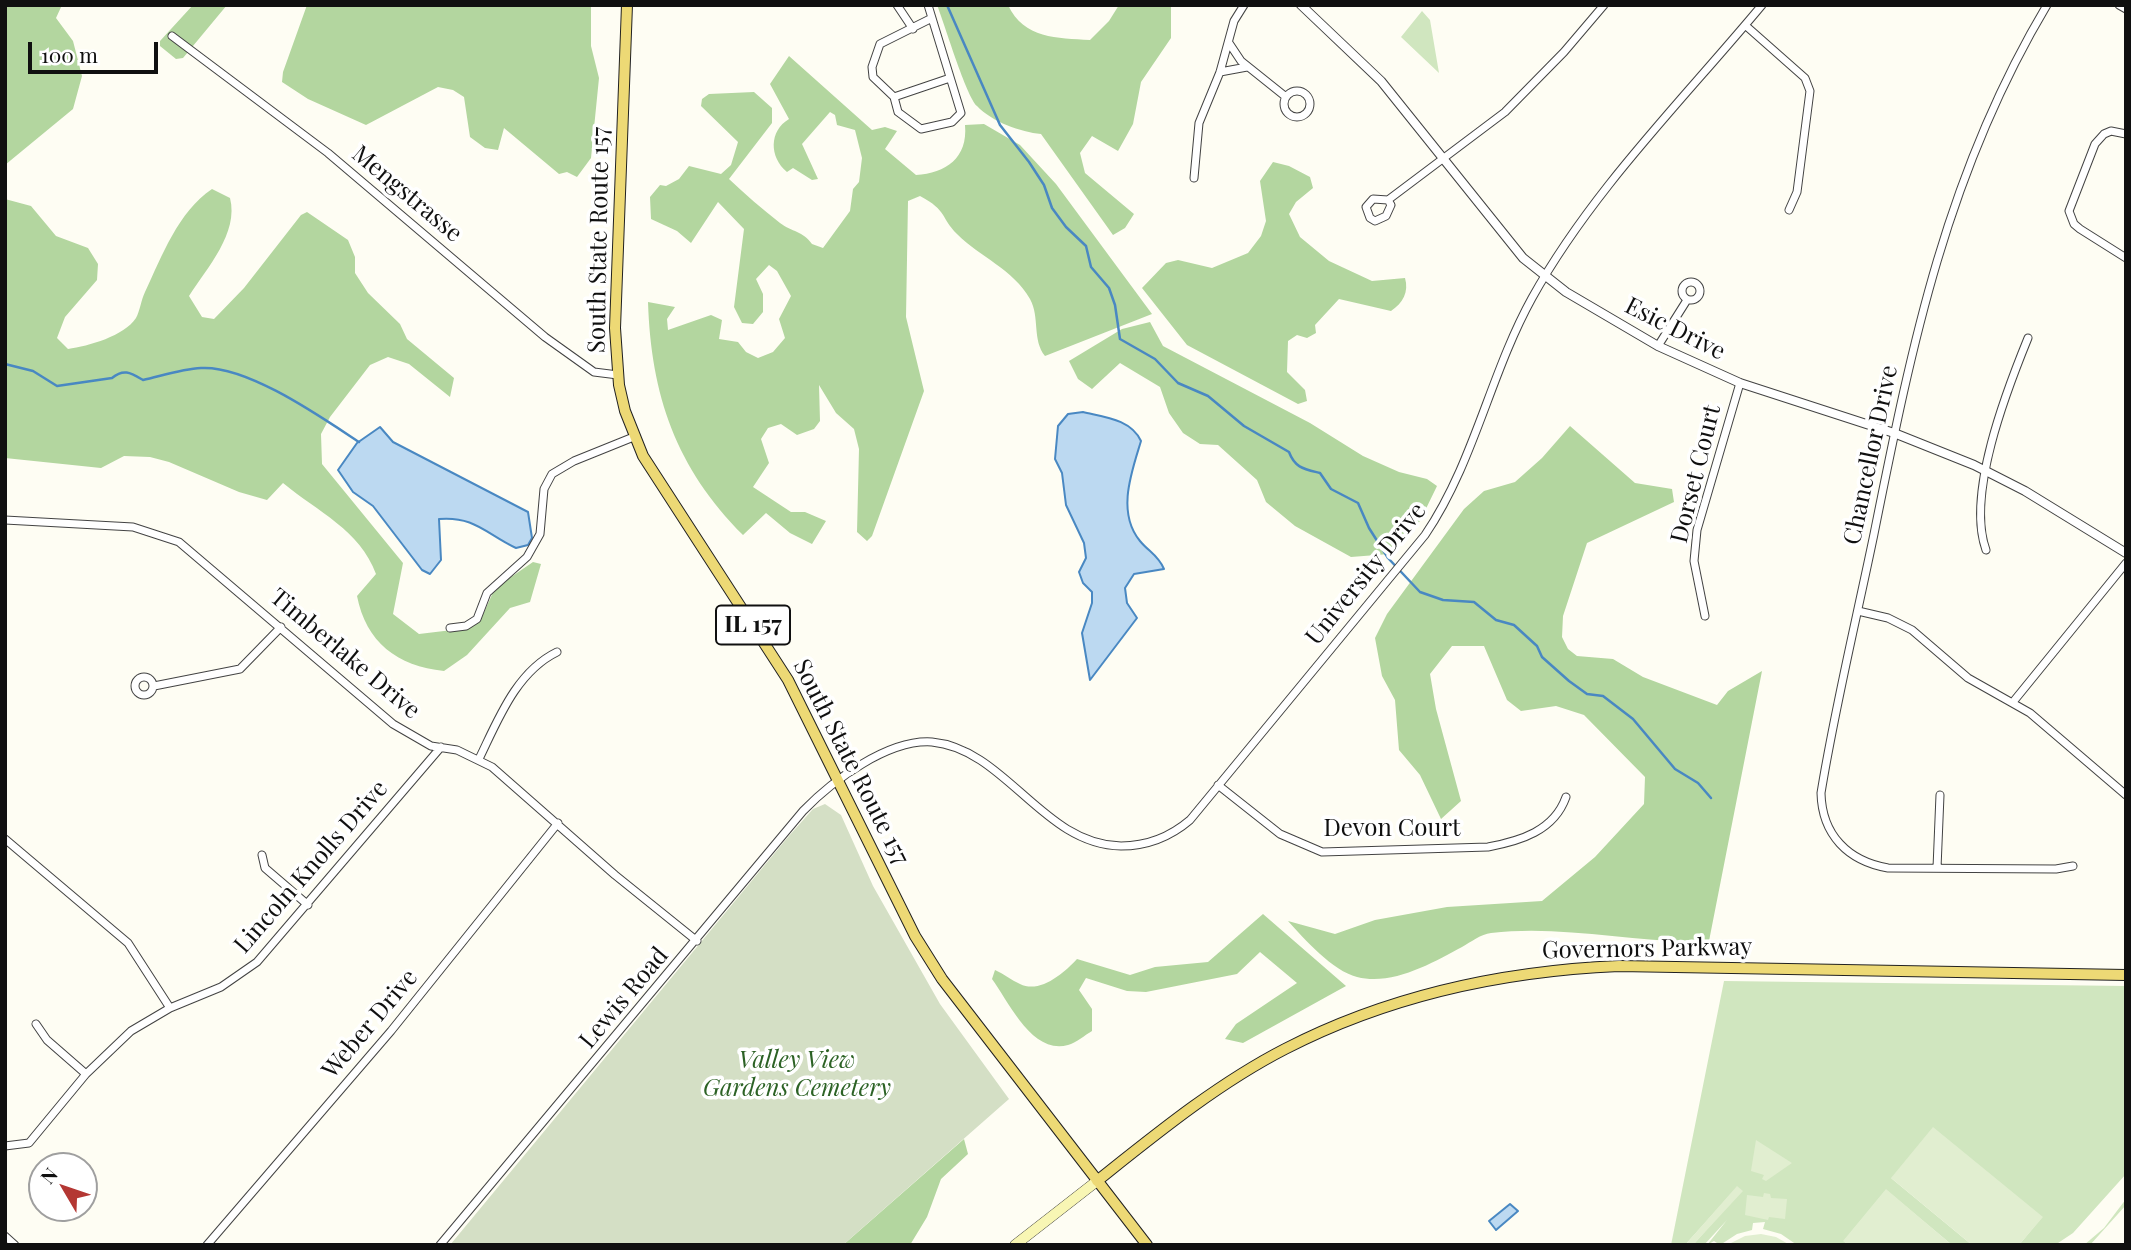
<!DOCTYPE html>
<html>
<head>
<meta charset="utf-8">
<style>
	body { margin:0 }
	#map { position:relative; width:2131px; height:1250px; overflow:hidden; background:#fefdf3; font-family:"Playfair Display",serif }
	canvas { display:block }
	.frame { position:absolute; inset:0; border:7px solid #101010; pointer-events:none }
	.north { position:absolute; left:28px; top:1152px; width:70px; height:70px; box-sizing:border-box; background:#fff; border:2px solid #9f9f9f; border-radius:50%; rotate:309deg; font-size:19px; font-weight:700; line-height:28px; text-align:center; color:#101010 }
	.north::after { content:''; display:block; margin:auto; width:24px; height:32px; background:#b43733; clip-path:polygon(50% 0,100% 100%,50% 72%,0 100%) }
	.scale { position:absolute; left:28px; top:42px; width:130px; height:32px; box-sizing:border-box; border:4px solid #101010; border-top:0; padding-left:9px; font-size:21px; line-height:24px; white-space:nowrap; color:#101010; -webkit-text-stroke:5px #fff; paint-order:stroke }
</style>
</head>
<body>
<div id="map">
<canvas width="2131" height="1250"></canvas>
<div class="frame"></div>
<div class="north">N</div>
<div class="scale">100 m</div>
</div>
<script>
const ctx = document.querySelector('canvas').getContext('2d');
ctx.lineJoin = 'round';
function fill(path, color) { ctx.fillStyle = color; ctx.fill(path, 'evenodd'); }
function trace(path, color, width, dash) { ctx.strokeStyle = color; ctx.lineWidth = width; ctx.lineCap = dash ? 'butt' : 'round'; ctx.setLineDash(dash || []); ctx.stroke(path); }
function drawText(font, color, halo, rows, align = 'center') {
  ctx.font = font + ' "Playfair Display",serif'; ctx.lineWidth = 7; ctx.setLineDash([]); ctx.textBaseline = 'middle'; ctx.strokeStyle = halo; ctx.fillStyle = color; for (const [text, x, y, turn = 0] of rows) {
    ctx.save(); ctx.translate(x, y); ctx.rotate((+turn || 0) * Math.PI / 180); ctx.textAlign = isNaN(turn) ? turn : align; if (halo) ctx.strokeText(text, 0, 0); ctx.fillText(text, 0, 0); ctx.restore();
  }
}
fill(new Path2D(`
	M1422 11 1430 20 1439 73 1401 37Z
	M1724 981 2126 986V1174L2073 1233 2055 1245H2019L2042 1217 1891 1178 1972 1245H1952L1886 1190 1844 1241 1848 1245H1797L1781 1234 1763 1229 1765 1222 1753 1223 1752 1230 1737 1234 1720 1245 1714 1241 1707 1245 1727 1220 1704 1245H1693L1735 1197 1731 1194 1685 1245H1671ZM1791 1163 1768 1177 1752 1167Z
	M2126 1199V1205L2090 1245H2084L2104 1228Z`), '#d0e6bf');
fill(new Path2D(`
	M5 5H62L56 18 73 41 82 76 73 109 5 165Z
	M193 5H227L183 58 176 59 160 46V41Z
	M307 5H591V46L599 78 591 158 577 177 567 172 559 174 504 128 498 150 485 148 470 137 464 97 453 90 438 87 366 125 308 99 282 82 283 72Z
	M937 5H1008C1024 39 1057 38 1090 40L1109 21 1119 5H1171V38L1141 82 1133 124 1118 151 1092 136 1080 153 1085 173 1134 214 1125 228 1113 235 1041 134C1021 132 992 122 977 106 966 96 945 25 937 5Z
	M789 56 872 130 885 127 897 131 885 149 916 175C946 173 968 158 965 125L984 124 1020 145 1056 184 1152 314 1045 356C1032 340 1040 317 1030 299 1013 269 980 257 957 234 940 217 948 211 920 196L908 201 906 317 924 391 872 536 867 541 857 532 859 449 854 429 836 413 819 385 820 421 814 429 797 435 781 424 768 428 761 439 769 463 753 487 791 512H805L826 521 812 544 790 533 766 513 743 535C676 468 651 395 648 302L675 307 667 319 668 330 711 315 722 320 719 339 738 342 746 352 758 358 773 352 785 338 779 319 791 296 777 271 769 265 756 279 763 294V312L753 324 742 323 734 307 744 229 718 202 691 243 677 231 651 219 650 197 660 185 666 186 679 179 689 166 721 174 731 165 738 142 701 106 702 99 709 94 754 92 772 108V123L729 179C745 194 762 209 780 223 792 232 803 231 812 244L823 248 850 211 853 189 859 182 862 158 855 130 837 125 835 115 830 112 802 144 818 179 812 180 793 168 787 172C769 157 769 131 789 119L770 84Z
	M1273 162 1289 166 1310 177 1313 188 1296 202 1289 214 1300 237 1329 261 1372 281 1405 278C1409 292 1403 303 1391 311L1339 299 1315 325 1316 333 1307 338 1297 335 1288 341 1287 372 1305 390 1307 401 1298 404 1187 345 1142 288 1166 263 1178 260 1212 268 1248 253 1261 236 1266 221 1260 181Z
	M212 189 230 198C239 233 207 268 189 296L202 317 214 319 244 288 301 215 307 212 348 240 355 257V273L368 293 400 324 407 339 454 378 450 397 409 364 388 357 370 365 330 417 321 434 322 464 403 563 393 614 419 634 469 628 481 619 495 588 533 562 541 564 530 602 510 608 467 655 444 671C397 666 366 642 357 596L376 574C360 530 318 512 283 483L267 500 239 492 169 462 150 457 124 456 101 468 5 458V199L31 206 56 236 88 248 98 264 97 280 65 317 57 338 68 349C89 346 124 336 136 318 140 311 141 300 145 292 162 256 178 212 212 189Z
	M1150 322 1163 346 1310 423 1363 456 1399 472 1427 479 1437 486 1420 521 1389 554 1351 557 1295 526 1266 502 1257 480 1218 445 1200 444 1183 433 1169 413 1160 387 1120 363 1092 389 1078 379 1069 361 1122 329Z
	M1570 426 1635 483 1672 489 1674 502 1587 543 1563 616 1562 637 1568 649 1577 656 1613 659 1643 677 1717 705 1728 691 1762 671 1709 941C1636 944 1563 924 1491 933 1481 934 1471 942 1462 947 1432 963 1393 986 1357 977 1333 971 1304 939 1288 921L1335 934 1375 920 1447 907 1542 901 1595 857 1644 804 1645 777 1584 715 1556 706 1521 711 1507 700 1484 646H1452L1430 674 1436 709 1461 801 1441 819 1420 775 1399 750 1395 700 1382 676 1375 638 1387 614 1464 509 1484 491 1515 482 1542 458Z
	M1263 914 1346 986 1243 1043 1225 1039 1236 1024 1297 983 1260 952 1237 974 1146 992 1127 991 1086 978 1079 990 1092 1009V1031C1085 1035 1076 1043 1068 1045 1032 1055 1009 1002 992 979L995 970C1004 974 1011 980 1020 984 1040 994 1064 973 1077 959L1130 975 1155 967 1208 962Z
	M964 1139 968 1154 941 1179 927 1217 910 1245H843Z`), '#b3d69f');
fill(new Path2D(`
	M825 804 841 815 873 886 940 1004 1009 1099 843 1245H450L788 837 813 809Z`), '#d4dfc5');
fill(new Path2D(`
	M1933 1127 2043 1217 2019 1245H1972L1891 1178Z
	M1756 1140 1792 1163 1766 1181 1762 1179 1764 1175 1751 1171Z
	M1737 1186 1743 1191 1693 1245H1685Z
	M1886 1189 1952 1245H1848L1843 1241Z
	M1764 1193 1770 1194 1771 1198 1787 1199 1785 1219 1769 1217 1768 1220 1745 1215 1747 1195 1763 1197Z
	M1761 1234 1776 1237 1790 1245H1727L1745 1236Z`), '#e1eed0');
const water = new Path2D(`
	M1083 412C1104 417 1131 419 1141 441 1132 471 1116 512 1140 541 1149 552 1158 555 1164 569L1134 574 1125 588 1127 603 1137 618 1090 680 1082 633 1092 603V592L1083 583 1079 572 1086 558 1084 543 1066 505 1062 473 1055 459 1058 426 1068 414Z
	M380 427 393 442 528 512 532 538 528 545 516 548C486 534 475 516 439 519L441 560 430 574 422 570 373 506 353 492 338 470 357 443Z
	M1510 1204 1518 1211 1496 1230 1489 1221Z`);
fill(water, '#bcd9f1');
trace(water, '#4988c2', 2);
trace(new Path2D(`
	M947 5 1000 125 1029 162 1044 185 1052 208 1066 227 1086 246 1091 267 1109 288 1115 305 1120 339 1155 359 1178 383 1208 396 1244 426 1289 452C1295 468 1304 469 1320 473L1331 489 1358 503 1369 528 1388 558 1420 592 1443 600 1474 602 1496 620 1514 625 1537 646 1542 657 1569 681 1587 694 1603 696 1633 719 1675 769 1698 783 1711 798
	M5 364 33 371 57 386 112 378C124 368 131 373 143 380 161 376 182 369 201 368 247 365 321 417 359 442`), '#4988c2', 2.5);
const minor = new Path2D(`
	M897 5 913 29
	M928 5C939 41 950 77 961 113L952 122 921 129 898 112 894 97 950 78
	M2047 5C1946 174 1912 345 1874 534 1856 621 1835 707 1821 793 1822 835 1848 861 1888 868L2056 869 2073 866
	M2119 5 2126 9
	M1745 25 1805 78 1810 91 1797 192 1789 210
	M172 36 328 153 545 337 594 372 618 375
	M1229 43 1241 61 1286 97
	M1220 72 1247 67
	M1284 104a13 13 0 1 1 26 0a13 13 0 1 1-26 0Z
	M894 97 873 77 872 67 880 44 932 18
	M2126 134 2111 131 2104 134 2095 144 2069 211 2074 224 2080 229 2126 258
	M1194 178 1199 123 1220 72 1234 21 1244 5
	M1388 200 1391 205 1386 216 1375 221 1370 218 1366 207 1373 199 1388 200 1505 112 1564 52 1604 5
	M1682 291a9 9 0 1 1 18 0a9 9 0 1 1-18 0Z
	M1658 346 1687 300
	M5 520 133 527 179 542 393 724 431 746 457 750 492 767 615 875 697 941
	M1986 550C1966 495 2006 392 2028 338
	M1858 611 1888 618 1912 630 1968 678 2030 713 2126 795
	M1705 616 1694 561 1697 530 1740 383
	M450 628 466 626 477 619 487 593 527 557 540 534 544 489 552 474 574 461 636 436
	M135 686a9 9 0 1 1 18 0a9 9 0 1 1-18 0Z
	M154 686 240 669 281 627
	M2013 702 2126 563
	M479 759C498 720 516 672 557 652
	M1218 785 1280 834 1322 852 1488 847C1520 841 1554 831 1566 797
	M5 839 128 943 170 1008
	M262 855 265 868 308 905
	M1937 868 1940 795
	M36 1024 47 1040 86 1074
	M5 1146 29 1143 86 1074 131 1031 170 1008 221 987 257 962 441 747
	M5 1236 15 1245
	M207 1245 391 1031 558 823
	M440 1245 803 811C832 781 888 739 932 742 1006 749 1043 845 1121 846 1147 846 1170 837 1190 820L1425 535C1474 463 1490 374 1532 298 1592 190 1683 100 1762 5`);
const tertiary = new Path2D(`
	M1301 5 1381 81 1523 258 1566 292 1658 346 1740 383 1894 433 1974 465 2025 491 2126 553`);
const secondary = new Path2D(`
	M1015 1245 1097 1181`);
const primary = new Path2D(`
	M627 5 615 328 619 385 625 411 643 456 788 680 915 936 942 979 1147 1245
	M1097 1181C1156 1134 1217 1084 1285 1049 1390 995 1502 971 1619 966L2126 975`);
trace(minor, '#434343', 9);
trace(tertiary, '#434343', 10);
trace(secondary, '#323232', 11);
trace(primary, '#212121', 12);
trace(minor, '#fff', 7);
trace(tertiary, '#fff', 8);
trace(secondary, '#f8f6b4', 10);
trace(primary, '#edd975', 10);
for (const [x, y, w] of [
	[753,625,74]
]) { const box = new Path2D(); box.roundRect(x - w / 2, y - 19.5, w, 39, 5); ctx.fillStyle = '#fff'; ctx.fill(box); trace(box, '#101010', 2); }
drawText('bold 23px', '#101010', null, [
	["IL 157",753,625]
]);
drawText('24px', '#101010', '#fff', [
	["Mengstrasse",407,194,40],
	["South State Route 157",599,240,-89],
	["Esic Drive",1675,329,27],
	["Chancellor Drive",1871,455,-78],
	["Dorset Court",1696,474,-76],
	["University Drive",1366,574,-51],
	["Timberlake Drive",345,654,40],
	["South State Route 157",851,762,63],
	["Devon Court",1392,829],
	["Lincoln Knolls Drive",311,867,-49],
	["Governors Parkway",1647,949,-1],
	["Lewis Road",624,998,-50],
	["Weber Drive",370,1024,-50]
]);
drawText('italic 24px', '#2c6225', '#fff', [
	["Valley View",797,1061],
	["Gardens Cemetery",797,1089]
]);
</script>
</body>
</html>
